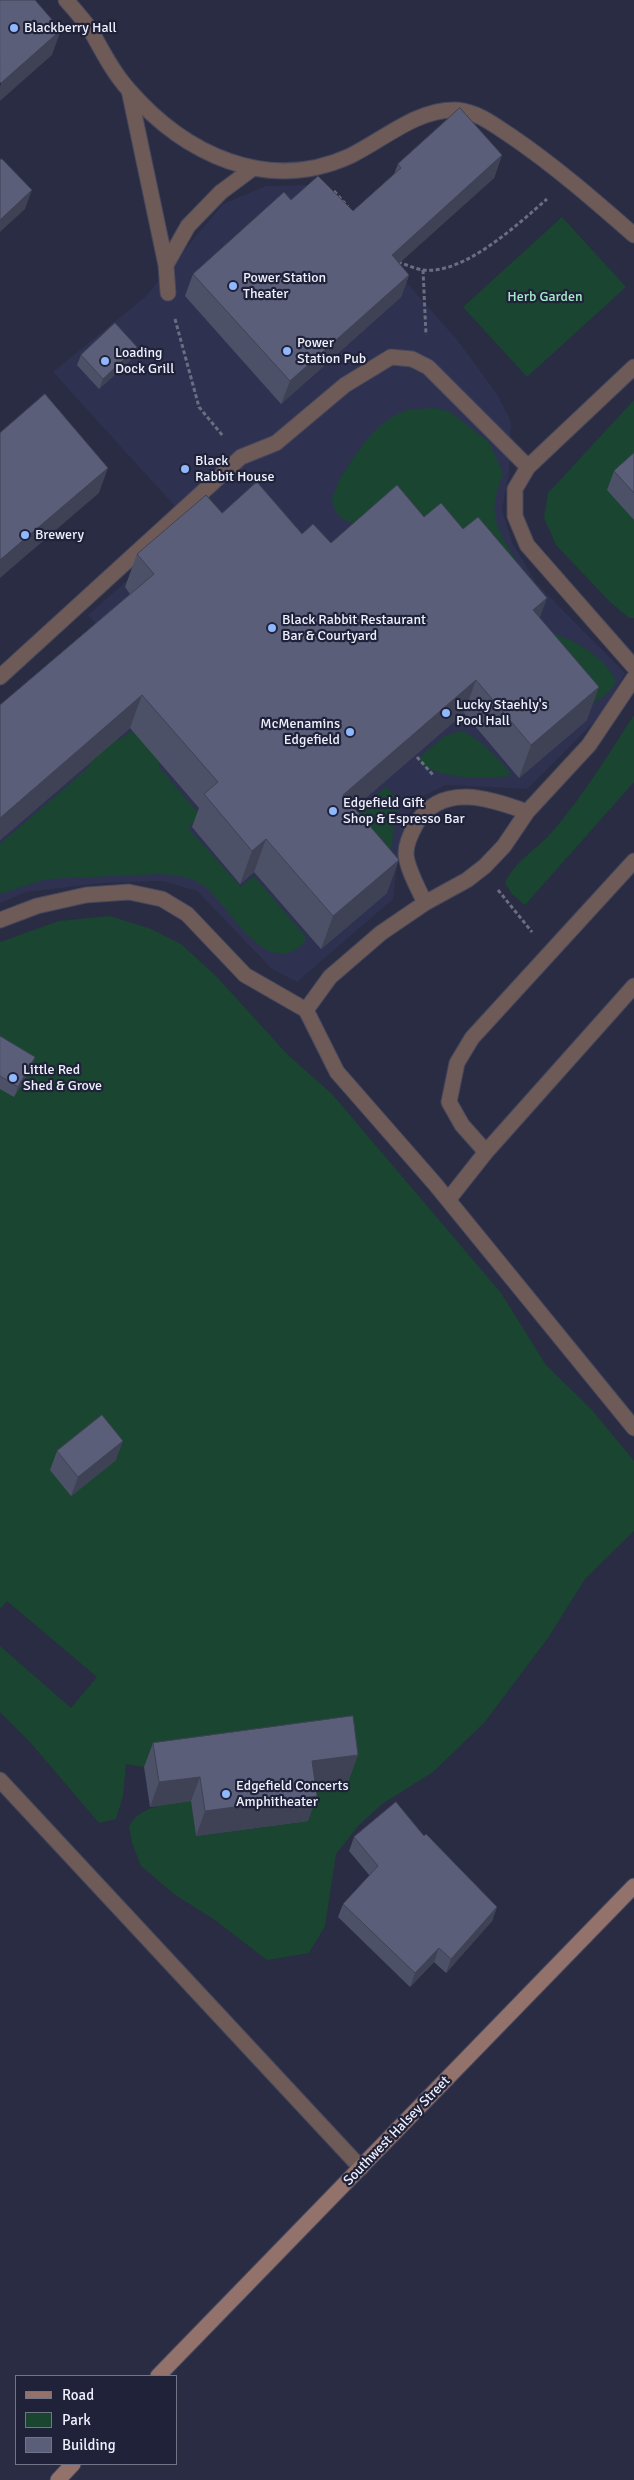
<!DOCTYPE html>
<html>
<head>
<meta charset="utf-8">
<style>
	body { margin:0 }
	#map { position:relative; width:634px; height:2480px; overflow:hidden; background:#292c43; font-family:Signika,sans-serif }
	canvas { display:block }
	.legend { position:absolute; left:15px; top:2375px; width:162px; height:90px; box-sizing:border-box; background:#1f2239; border:1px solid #727487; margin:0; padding:6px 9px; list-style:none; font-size:15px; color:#eef0fd }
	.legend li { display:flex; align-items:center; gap:10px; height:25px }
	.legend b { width:25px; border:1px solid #727487 }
</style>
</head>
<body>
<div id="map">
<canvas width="634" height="2480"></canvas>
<ul class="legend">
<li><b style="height:6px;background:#92726b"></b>Road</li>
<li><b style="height:14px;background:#1a4531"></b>Park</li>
<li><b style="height:14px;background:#5a5e79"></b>Building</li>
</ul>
</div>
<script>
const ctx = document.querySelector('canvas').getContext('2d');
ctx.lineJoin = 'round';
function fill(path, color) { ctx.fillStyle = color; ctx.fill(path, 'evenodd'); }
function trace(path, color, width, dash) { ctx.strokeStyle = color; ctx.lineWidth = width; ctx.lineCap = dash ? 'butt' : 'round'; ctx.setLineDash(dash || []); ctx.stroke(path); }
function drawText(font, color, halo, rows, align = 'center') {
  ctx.font = font + ' Signika,sans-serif'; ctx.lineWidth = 4.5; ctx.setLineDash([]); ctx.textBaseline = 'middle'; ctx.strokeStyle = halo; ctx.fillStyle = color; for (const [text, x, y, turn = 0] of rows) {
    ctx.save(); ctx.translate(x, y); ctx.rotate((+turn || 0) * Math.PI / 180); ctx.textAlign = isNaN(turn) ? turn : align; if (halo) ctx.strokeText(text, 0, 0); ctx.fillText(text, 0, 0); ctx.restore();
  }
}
fill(new Path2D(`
	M312 185 331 196 458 341 497 394 511 422 509 473 502 510 512 542 536 583 625 673 602 714 527 789 446 785 417 799 406 820 399 851 393 899 297 982 271 968 197 891 162 881 103 883 26 892 0 903V706L97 624 88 615 191 524 53 372 146 296 223 204 266 186Z`), '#2e3250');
fill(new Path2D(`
	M562 217 626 287 527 377 463 307Z
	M634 400V618H629L608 600 556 545 544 518 548 493Z
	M436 408 450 412 489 442 503 473C493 501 490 515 505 542 509 549 514 555 517 563L349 522C337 516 334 511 332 498 336 491 337 483 341 477 357 452 377 419 408 410 417 408 427 409 436 408Z
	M544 633C567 633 609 659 616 682L609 692 590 706Z
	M634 715V782L525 905 512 894 505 883C515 861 536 850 552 832 583 796 608 755 634 715Z
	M104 724 119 740 141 725 159 759V767L200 815 188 828 241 887 254 876 306 937C304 944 300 948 293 951 257 968 225 898 201 884 189 876 174 875 160 874L46 879 0 894V844L88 768 90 764 75 748Z
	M461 731C482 739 495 757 511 773L508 776C480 779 446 779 422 765L420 760 422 755 445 736Z
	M386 787C408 809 395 808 393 832 392 843 392 853 390 864L338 829Z
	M110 916 151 929 181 944 216 976 288 1055 332 1094 501 1293 546 1365 592 1410 634 1461V1531L585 1579 548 1638 484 1723 433 1772 382 1804 359 1825 336 1854 325 1926 309 1953 267 1960 215 1920 174 1894 141 1866 132 1843 129 1826C142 1804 167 1805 191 1801L196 1836 307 1821 144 1767 126 1764 123 1796 116 1819 99 1823 29 1741 0 1712V1646L71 1708 97 1677 7 1601 0 1609V942L59 921Z`), '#1a4531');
const lane = new Path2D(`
	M66 0C74 9 83 19 90 29 102 50 112 71 128 89 184 154 267 194 350 156 383 140 418 108 457 110 478 112 494 125 511 136 555 166 594 200 634 235
	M129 90 166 265 188 226 221 192 252 169
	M166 265 168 293
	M634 367 528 467 515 489V516L527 545 634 667
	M0 677 241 457 276 443 345 385 391 357 412 359 428 367 528 467
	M425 903C419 890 406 867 406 853 406 843 411 833 416 824 441 782 490 798 527 812
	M0 920 37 906 86 895 129 892 162 899 187 914 245 975 306 1010 337 1072 435 1184 634 1428
	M306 1010 330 977 381 933 425 903 467 880 485 866 504 846 527 812 589 745 634 678
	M486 1152 462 1125 449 1102 457 1063 472 1038 634 861
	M448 1200 486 1152 634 986
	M0 1780 361 2168`);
const secondary = new Path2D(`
	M158 2376 634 1886
	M58 2480 73 2464`);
trace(lane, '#45475d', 17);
trace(secondary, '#45475d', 17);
trace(new Path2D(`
	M334 191 348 207
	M398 262C405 264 415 269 423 270 464 275 518 224 547 199
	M423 270 426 335
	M175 319 199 407 223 436
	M417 757 433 775
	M498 890 532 932`), '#6b6d81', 3, [4, 2.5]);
trace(lane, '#6e5a56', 15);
trace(secondary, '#92726b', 15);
fill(new Path2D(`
	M502 155 494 178 399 263 409 275 401 297 281 404 185 296 193 274 291 200 353 211 394 174 398 164Z
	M81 355 134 357 99 389 77 365Z
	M634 453V520L607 490 614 471Z
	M222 513 302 534 331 543 424 517 540 618 587 720 519 778 464 713 354 808 387 893 321 949 254 872 240 884 192 827 199 808 130 728 0 840V705L130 594 125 587 137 554Z
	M0 1036 32 1067 14 1097 0 1089Z
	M57 1451 116 1460 71 1496 50 1470Z
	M153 1743 349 1780 315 1785 308 1821 196 1836 191 1801 150 1807 144 1767Z
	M424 1836 497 1907 492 1921 446 1973 434 1962 410 1987 338 1917 343 1904 370 1876 349 1851 354 1837Z`), '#4d5168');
fill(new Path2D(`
	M61 30 52 55 0 101V87L1 83Z
	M502 155 494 178 383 278 392 255Z
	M32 190 25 209 0 232V220Z
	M409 275 401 297 281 404 290 381Z
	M137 347 134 357 99 389 103 379Z
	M108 468 99 493 0 578V560Z
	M547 598 535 631 533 610Z
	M476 680 464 713 331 828 343 795Z
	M599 687 587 720 519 778 531 745Z
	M142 695 130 728 0 840V818Z
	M266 839 254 872 240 884 252 851Z
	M399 860 387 893 321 949 333 916Z
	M35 1057 32 1067 14 1097 18 1087Z
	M123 1441 116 1460 71 1496 78 1477Z
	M358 1755 349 1780 303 1786 312 1761Z
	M200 1777 191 1801 150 1807 159 1782Z
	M317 1796 308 1821 196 1836 205 1811Z
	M497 1907 492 1921 446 1973 451 1959Z
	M439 1948 434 1962 410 1987 415 1973Z`), '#3f4255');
const building = new Path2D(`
	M0 0H35L61 30 1 83 0 82Z
	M460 108 502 155 392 255 409 275 290 381 193 274 284 192 291 200 318 176 353 211 401 168 398 164Z
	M2 159 32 190 0 220V160Z
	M115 323 137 347 103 379 81 355Z
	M45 394 108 468 0 560V433Z
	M634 453V493L614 471Z
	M257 482 302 534 313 524 331 543 397 485 424 517 441 503 463 529 478 517 547 598 533 610 599 687 531 745 476 680 343 795 399 860 333 916 266 839 252 851 204 794 218 782 142 695 0 818V705L154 574 137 554 206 495 222 513Z
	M0 1036 35 1057 18 1087 0 1076Z
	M102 1415 123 1441 78 1477 57 1451Z
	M353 1716 358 1755 312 1761 317 1796 205 1811 200 1777 159 1782 153 1743Z
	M396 1802 424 1836 426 1834 497 1907 451 1959 439 1948 415 1973 343 1904 378 1866 354 1837Z`);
fill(building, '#5a5e79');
trace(building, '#3f4255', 1);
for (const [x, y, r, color] of [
	[14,28,5,"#8fb8fd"],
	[233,286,5,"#8fb8fd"],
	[287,351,5,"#8fb8fd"],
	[105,361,5,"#8fb8fd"],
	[185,469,5,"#8fb8fd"],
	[25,535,5,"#8fb8fd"],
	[272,628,5,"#8fb8fd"],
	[446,713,5,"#8fb8fd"],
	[350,732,5,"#8fb8fd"],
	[333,811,5,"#8fb8fd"],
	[13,1078,5,"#8fb8fd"],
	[226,1794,5,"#8fb8fd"]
]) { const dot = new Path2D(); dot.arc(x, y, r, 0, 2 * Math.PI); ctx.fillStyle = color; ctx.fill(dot); trace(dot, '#1f2239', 2); }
drawText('14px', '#eef0fd', '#1f2239', [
	["Blackberry Hall",24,28],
	["Power Station",243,278],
	["Theater",243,294],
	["Power",297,343],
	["Station Pub",297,359],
	["Loading",115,353],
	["Dock Grill",115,369],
	["Black",195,461],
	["Rabbit House",195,477],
	["Brewery",35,535],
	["Black Rabbit Restaurant",282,620],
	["Bar & Courtyard",282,636],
	["Lucky Staehly's",456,705],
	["Pool Hall",456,721],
	["McMenamins",340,724,"right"],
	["Edgefield",340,740,"right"],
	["Edgefield Gift",343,803],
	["Shop & Espresso Bar",343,819],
	["Little Red",23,1070],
	["Shed & Grove",23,1086],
	["Edgefield Concerts",236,1786],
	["Amphitheater",236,1802]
], 'left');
drawText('14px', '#a3edc5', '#1f2239', [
	["Herb Garden",545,297]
]);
drawText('14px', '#eef0fd', '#1f2239', [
	["Southwest Halsey Street",397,2131,-46]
]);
</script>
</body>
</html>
